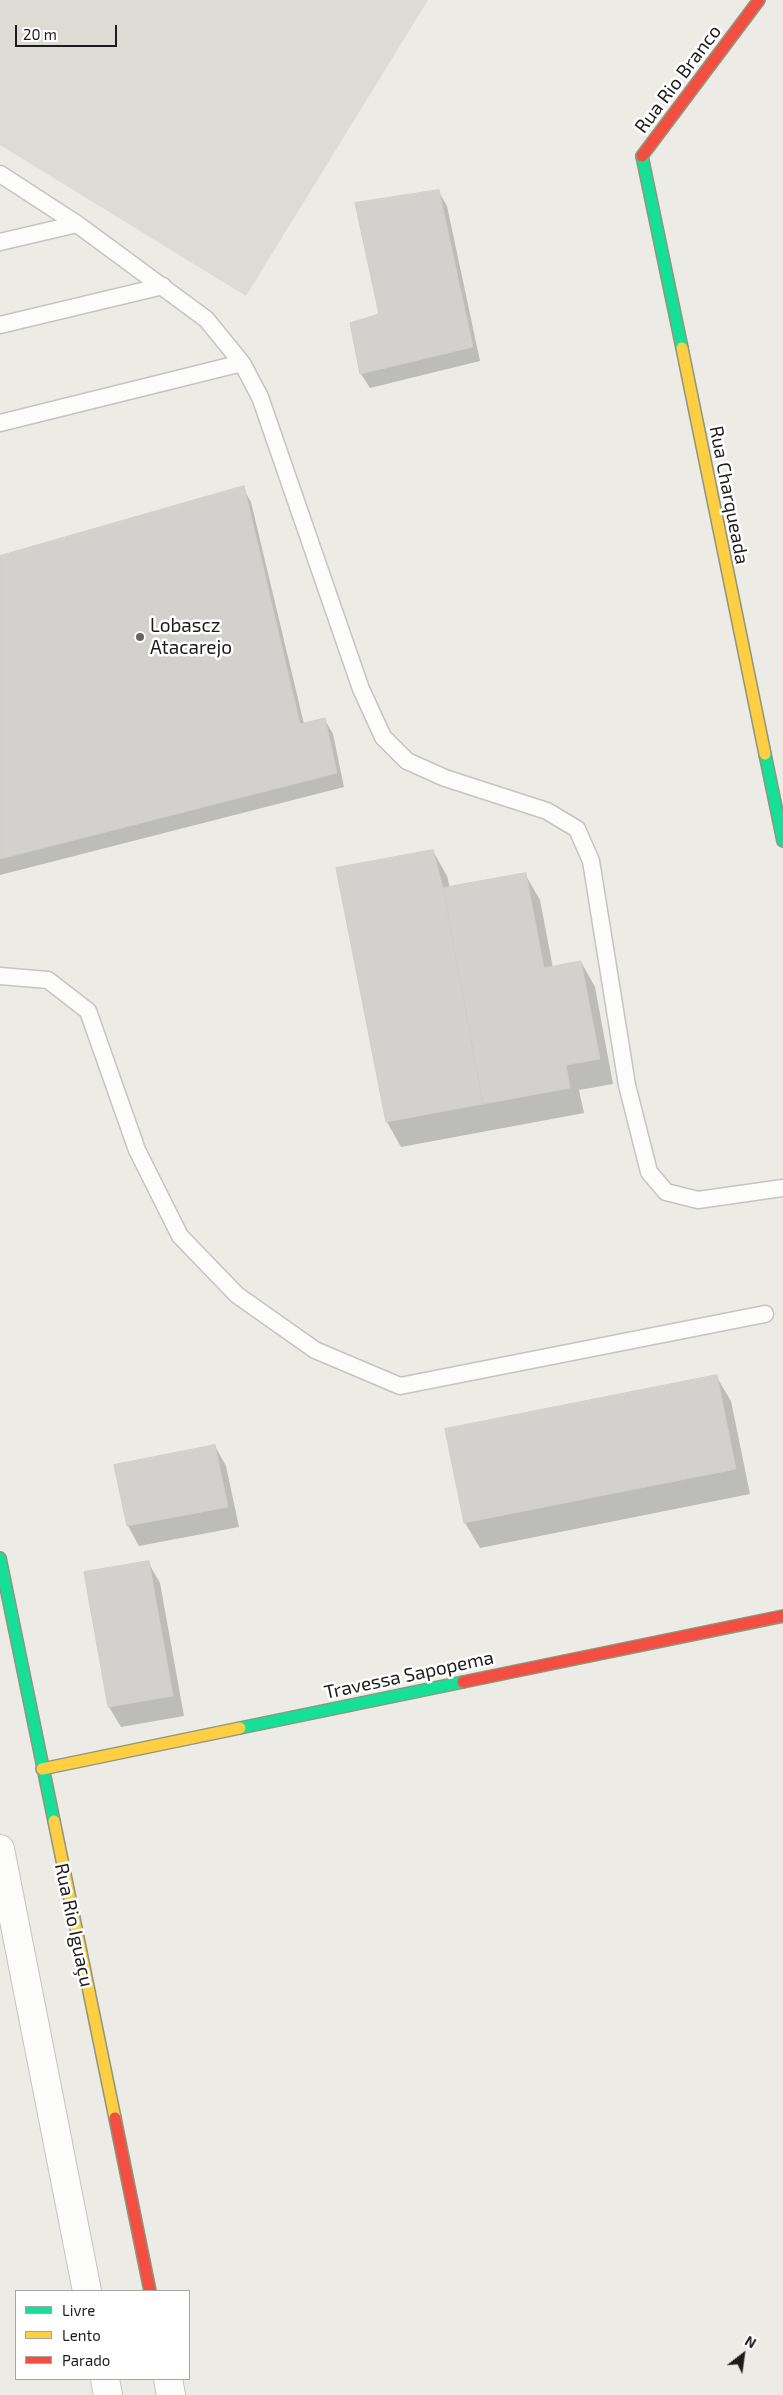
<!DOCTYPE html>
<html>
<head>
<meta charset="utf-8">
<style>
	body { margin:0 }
	#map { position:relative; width:783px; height:2395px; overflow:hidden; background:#ecebe6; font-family:"Exo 2",sans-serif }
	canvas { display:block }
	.legend { position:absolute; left:15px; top:2290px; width:175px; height:90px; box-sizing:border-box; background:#fff; border:1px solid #a5a5a5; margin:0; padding:6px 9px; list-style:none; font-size:15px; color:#1d1d1d }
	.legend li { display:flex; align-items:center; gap:10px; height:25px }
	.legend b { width:25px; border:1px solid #a5a5a5 }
	.north { position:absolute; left:718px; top:2330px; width:50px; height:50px; -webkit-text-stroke:4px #fff; paint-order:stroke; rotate:30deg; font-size:14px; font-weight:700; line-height:20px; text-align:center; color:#1d1d1d }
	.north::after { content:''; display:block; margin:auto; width:18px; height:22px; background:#1d1d1d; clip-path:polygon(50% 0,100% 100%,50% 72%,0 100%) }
	.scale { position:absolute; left:15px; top:25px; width:102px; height:22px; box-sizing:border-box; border:2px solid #1d1d1d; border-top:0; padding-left:6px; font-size:15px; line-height:18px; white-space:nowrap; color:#1d1d1d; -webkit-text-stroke:4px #fff; paint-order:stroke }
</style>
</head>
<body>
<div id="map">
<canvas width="783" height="2395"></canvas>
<ul class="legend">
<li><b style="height:6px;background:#16e098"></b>Livre</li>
<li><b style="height:6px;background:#ffcf43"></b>Lento</li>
<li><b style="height:6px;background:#f24e42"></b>Parado</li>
</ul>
<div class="north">N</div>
<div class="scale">20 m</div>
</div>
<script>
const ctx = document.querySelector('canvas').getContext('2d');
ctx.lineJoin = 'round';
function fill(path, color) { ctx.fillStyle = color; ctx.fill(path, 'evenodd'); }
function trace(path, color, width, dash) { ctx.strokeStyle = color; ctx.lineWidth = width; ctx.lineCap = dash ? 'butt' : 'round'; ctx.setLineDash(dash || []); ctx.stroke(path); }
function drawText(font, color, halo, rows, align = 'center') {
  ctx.font = font + ' "Exo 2",sans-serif'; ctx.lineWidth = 5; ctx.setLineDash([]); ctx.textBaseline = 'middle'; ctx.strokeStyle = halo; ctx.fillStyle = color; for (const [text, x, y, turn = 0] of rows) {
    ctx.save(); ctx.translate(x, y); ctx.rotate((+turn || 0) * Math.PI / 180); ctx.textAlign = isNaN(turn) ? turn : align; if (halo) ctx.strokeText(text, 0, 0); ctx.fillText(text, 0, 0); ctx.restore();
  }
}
fill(new Path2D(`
	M0 0H428L246 296 0 145Z`), '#dcdbd4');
fill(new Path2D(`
	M439 192 447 206 480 361 370 388 361 374 351 324 381 315Z
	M243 488 251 502 304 724 325 720 333 734 344 787 0 875V557Z
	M433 851 447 876 450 888 525 874 540 900 553 968 581 962 595 987 613 1084 579 1090 584 1113 401 1147 387 1122Z
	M716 1376 731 1401 750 1494 480 1548 465 1523 446 1430Z
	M215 1446 226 1466 239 1527 139 1546 128 1526 115 1466Z
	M148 1562 160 1583 184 1716 121 1727 109 1707Z`), '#0003');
const building = new Path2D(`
	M439 190 473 347 360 374 350 323 379 314 355 203Z
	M244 486 300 724 325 718 337 773 0 859V556Z
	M433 850 443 888 483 1104 386 1122 336 868Z
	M526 873 544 968 581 961 600 1059 566 1065 570 1088 483 1104 443 888Z
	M717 1375 736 1469 464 1523 445 1429Z
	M215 1445 228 1507 127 1526 114 1465Z
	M149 1561 173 1696 108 1707 84 1572Z`);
fill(building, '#d2d1cd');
trace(building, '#cfcdc7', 1);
const lane = new Path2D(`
	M0 174 77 224 206 319 242 363 260 397 361 689 383 737 407 761 445 778 547 811 577 829 591 861 627 1085 649 1172 666 1192 698 1200 783 1188
	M0 242 77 224
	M0 325 163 286
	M0 423 242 363
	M0 976 48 980 88 1011 137 1150 180 1236 237 1295 315 1350 400 1386 765 1314`);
const street = new Path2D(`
	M0 1849 87 2291
	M105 2379 108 2395
	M168 2379 171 2395`);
const fast = new Path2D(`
	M642 156 682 348
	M765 754 783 841
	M0 1558 54 1821
	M240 1728 463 1682`);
const slow = new Path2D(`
	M682 348 765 754
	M42 1769 240 1728
	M54 1821 115 2118`);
const jam = new Path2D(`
	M642 156 759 0
	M463 1682 783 1616
	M115 2118 150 2291`);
trace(lane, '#c4c4c2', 19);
trace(street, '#c4c4c2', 30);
trace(fast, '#90967e', 14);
trace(slow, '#90967e', 14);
trace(jam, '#90967e', 14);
trace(lane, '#fcfcfb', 16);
trace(street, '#fcfcfb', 28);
trace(fast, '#16e098', 11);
trace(slow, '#ffcf43', 11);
trace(jam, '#f24e42', 11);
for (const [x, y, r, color] of [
	[140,637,5,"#656563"]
]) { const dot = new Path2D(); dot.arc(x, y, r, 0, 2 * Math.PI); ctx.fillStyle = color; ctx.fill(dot); trace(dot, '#fff', 2); }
drawText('19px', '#1d1d1d', '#fff', [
	["Rua Rio Branco",678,79,-53],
	["Rua Charqueada",729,495,79],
	["Travessa Sapopema",409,1675,-12],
	["Rua Rio Iguaçu",74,1925,78]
]);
drawText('19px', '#1d1d1d', '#fff', [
	["Lobascz",150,626],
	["Atacarejo",150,648]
], 'left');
</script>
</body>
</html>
